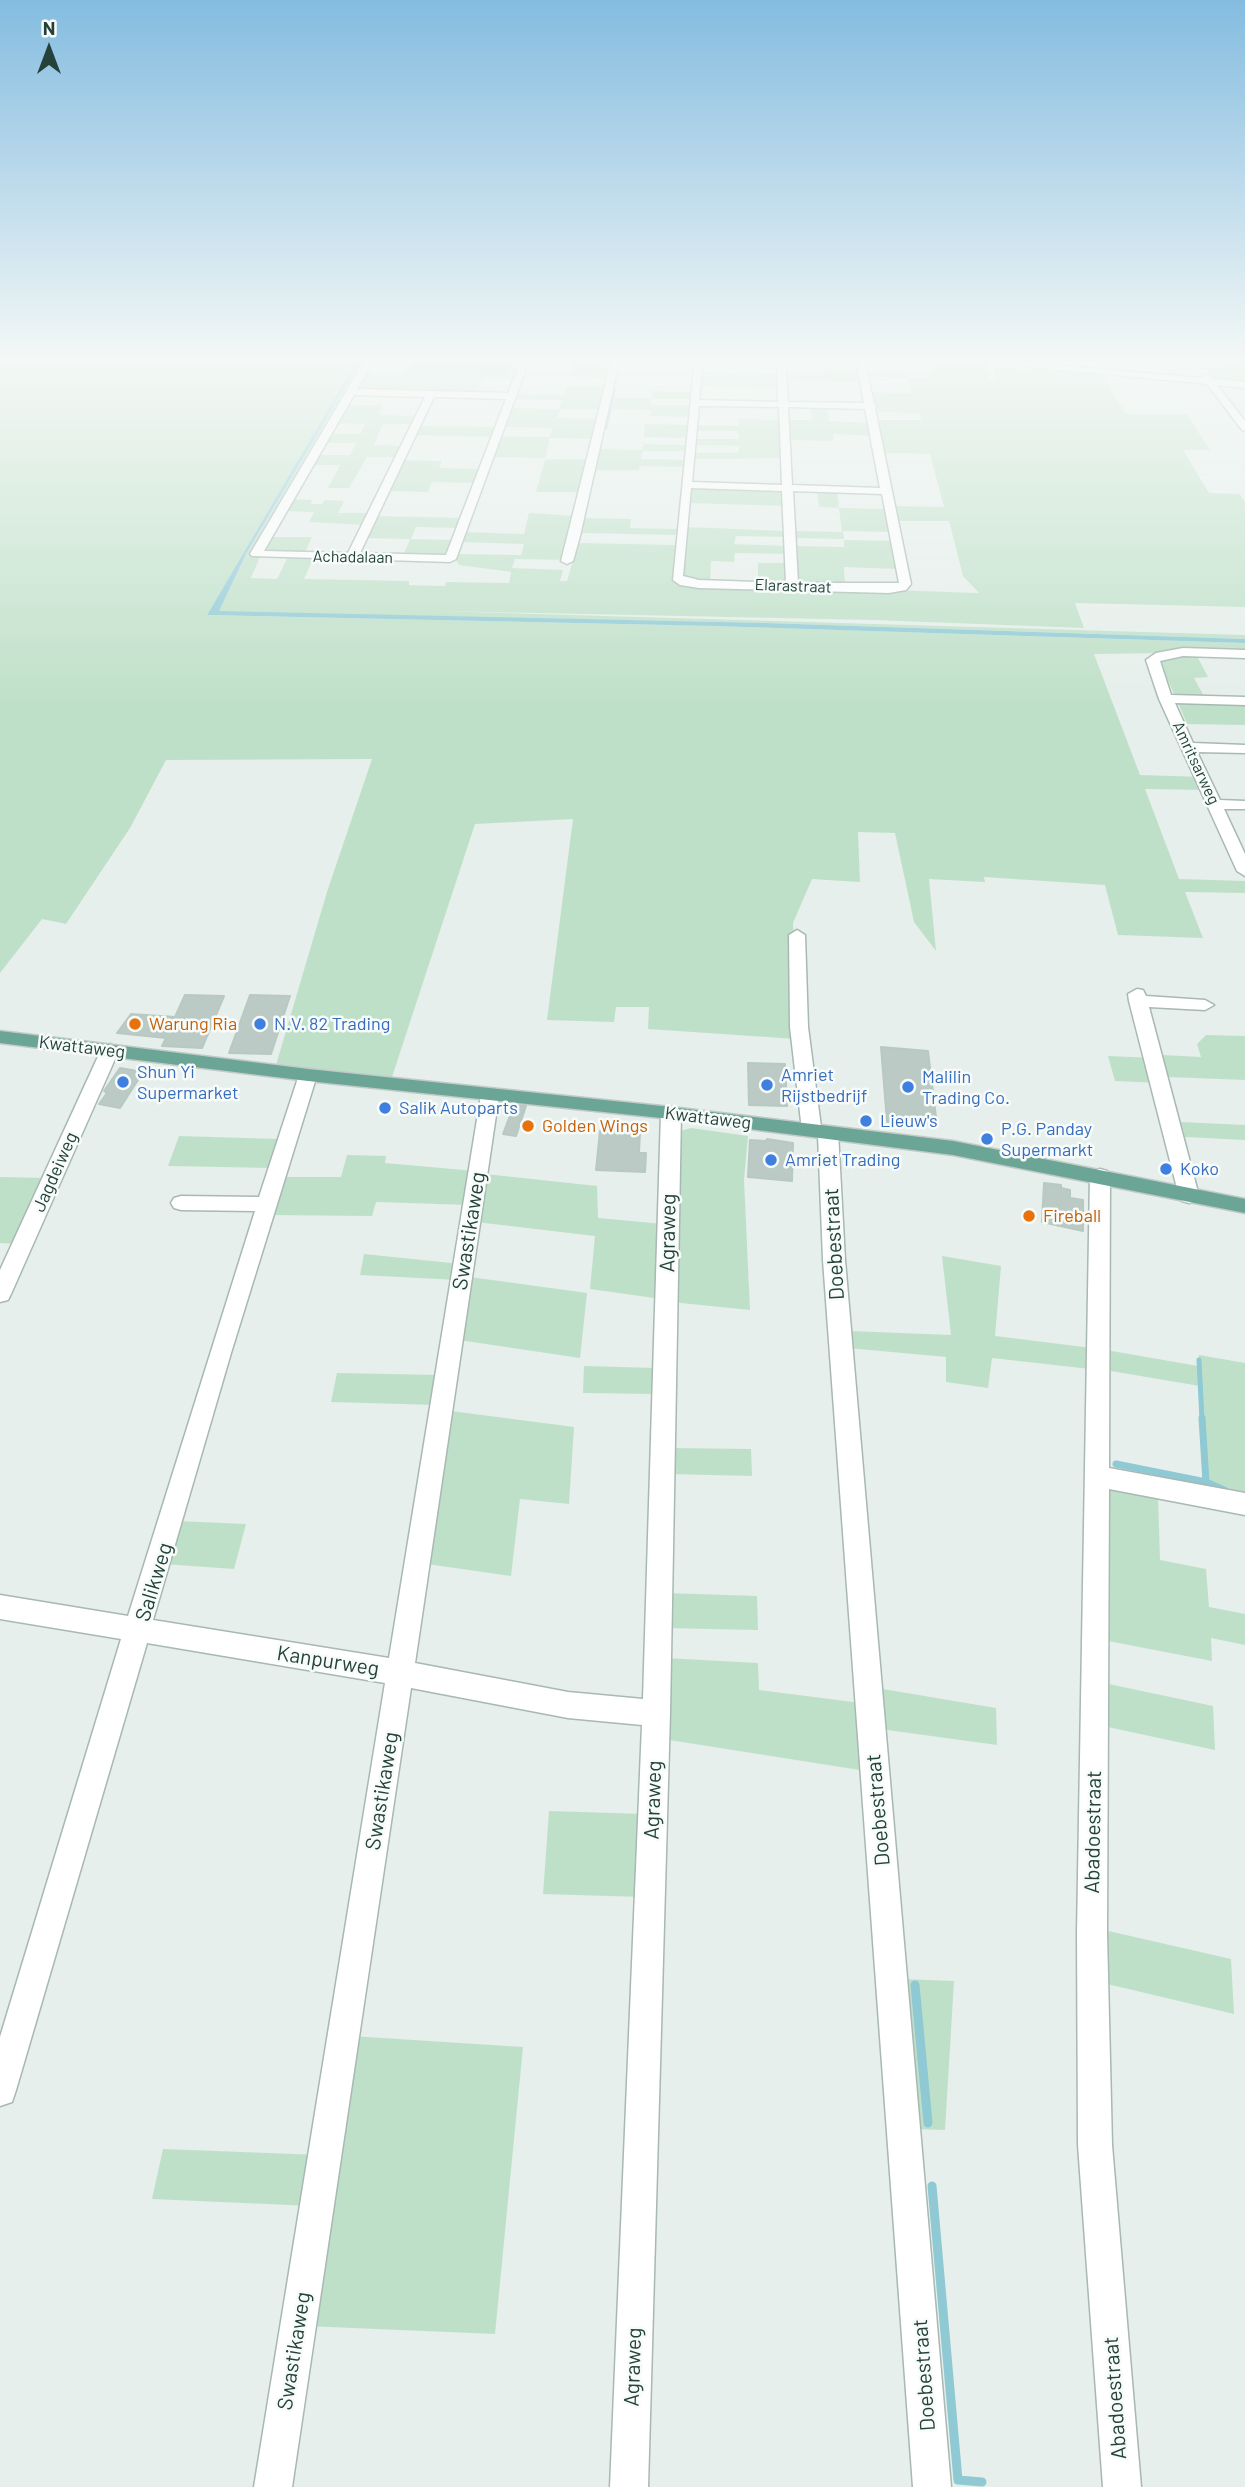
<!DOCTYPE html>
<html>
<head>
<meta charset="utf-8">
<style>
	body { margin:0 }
	#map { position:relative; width:1245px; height:2487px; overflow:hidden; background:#e6efeb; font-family:Barlow,sans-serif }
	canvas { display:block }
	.north { position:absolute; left:14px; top:14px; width:70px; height:70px; -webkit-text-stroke:5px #f7fbf9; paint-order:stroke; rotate:0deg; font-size:19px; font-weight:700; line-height:28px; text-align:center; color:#24423a }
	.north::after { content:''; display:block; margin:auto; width:24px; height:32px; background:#24423a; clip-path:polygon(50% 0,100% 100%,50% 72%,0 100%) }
</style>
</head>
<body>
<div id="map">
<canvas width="1245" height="2487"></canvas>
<div class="north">N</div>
</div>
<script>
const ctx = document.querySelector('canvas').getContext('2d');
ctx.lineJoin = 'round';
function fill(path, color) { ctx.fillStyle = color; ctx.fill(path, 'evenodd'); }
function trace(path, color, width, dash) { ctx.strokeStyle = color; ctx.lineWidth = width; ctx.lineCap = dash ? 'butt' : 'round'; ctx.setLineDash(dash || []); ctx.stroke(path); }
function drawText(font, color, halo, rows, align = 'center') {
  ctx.font = font + ' Barlow,sans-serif'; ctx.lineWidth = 5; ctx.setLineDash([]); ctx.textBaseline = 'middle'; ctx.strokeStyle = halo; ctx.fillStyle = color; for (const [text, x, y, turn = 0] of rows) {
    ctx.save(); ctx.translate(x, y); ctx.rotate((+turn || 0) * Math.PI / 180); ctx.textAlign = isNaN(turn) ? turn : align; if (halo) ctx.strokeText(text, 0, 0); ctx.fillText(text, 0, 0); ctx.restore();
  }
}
fill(new Path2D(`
	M0 358H358L207 615 713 626 1245 643V652L1094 654 1140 775 1204 777 1210 790 1145 789 1179 879 1245 881V893L1185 892 1203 938 1118 935 1105 885 984 877 985 882 929 879 936 951 914 922 895 833 858 832 860 882 812 879 793 923 796 1039 648 1029 649 1007H616L614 1022 547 1020 573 819 475 824 391 1080 276 1065 327 892 372 759 166 760 130 828 66 924 42 919 0 973Z
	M363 358H368L253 555 260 557 251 578 277 579 288 557H314L304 579 409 581V585L445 586 446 582 509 583 511 572 459 565 455 558 457 554 521 555 524 544 461 542 465 532 524 534 529 513 575 516 566 560 515 559 512 568 563 570 560 581H567L578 543 676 545 674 578 680 583 979 593 963 576 949 521H897L894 506 944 507 930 454 884 453 879 420H922L919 413 876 412 872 392 912 393 907 378 868 377 867 371H903L907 378H929L938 359 987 363 990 380H995L994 367 1100 373 1126 414H1187L1210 450H1183L1209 493 1240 494 1245 502V607L1075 603 1084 628 874 620 438 611 1245 635V639L767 623 218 612 246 554Z
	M512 358H523L514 379 484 378 476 394 354 391 364 375H404V370L508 374Z
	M529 358H575V360L613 361 610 378 570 377 574 360Z
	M1225 358 1245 359V384L1214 381 1206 366 1228 363Z
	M823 368 862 369 865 382 784 381V374L824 375Z
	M700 372 780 374V387L699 386Z
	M567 386H606L601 409H560L557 418 598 419 593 439 550 438 545 458 492 457 499 436 550 437 552 428 503 427 510 408 559 409 562 400 514 399 516 394 564 395Z
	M652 391 692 392V399H651V405H691L690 417 650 416 651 410 612 409 615 398H651Z
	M348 405H383L379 415 418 416 414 424H383L374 445 403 446 398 457H367L349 488H328L340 465H310L316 455H350L356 443H325L329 434H360L365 424 337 423Z
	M811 406H827L829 421 873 423 876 436 833 434V441L789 440 787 420H812Z
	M739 419 782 420 784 458 693 459 694 453H738L739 446 694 445 695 439H739L738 431H695L696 425 739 426Z
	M645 424 689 425 688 438 644 437Z
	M417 426 497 427 494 437 413 435Z
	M644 444 688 445 687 451H643L641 459 686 460 685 467 640 466 639 470H594L597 449 642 450Z
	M561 459H591L584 492H536L545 460Z
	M401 460 442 461 439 468 482 469 477 483 432 482 428 492 387 491Z
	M689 488 786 490V506L687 503Z
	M817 490H837L839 508 887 509 892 532 843 531 844 539 794 538V531L842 532 839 508 819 507Z
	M290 499 312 500 311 504H322L325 500 344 501 338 513H370L364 525 309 522 314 512 283 511Z
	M375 516 462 518 459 528 416 527 411 539 454 540 446 556 402 558 410 539 364 538Z
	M584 518 631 519 630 528 679 529 678 535 580 533Z
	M686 527 786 531 787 537 736 536 734 544 788 546V554L735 553 734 562 711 561 710 583 680 577Z
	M268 537H312L304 555 261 552Z
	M844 540 895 541 899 569 844 567 845 586 796 583 793 546 844 547Z
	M758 563H789L788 582 758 584Z
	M1196 654 1208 677 1194 678 1206 700 1176 698 1159 662 1161 657Z
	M1183 703 1245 704V725L1187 724 1179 705Z
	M1206 1035 1245 1036V1080L1168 1077 1162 1055 1201 1057 1197 1044Z
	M1108 1056 1154 1058 1162 1083 1115 1081Z
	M1181 1122 1245 1125V1140L1185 1137Z
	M691 1128 748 1136 744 1180 750 1310 671 1302 677 1132Z
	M179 1136 279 1139 271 1168 168 1166Z
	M347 1155 386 1156 385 1163 475 1171 469 1205 376 1202 372 1216 269 1215 281 1177H341Z
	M485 1174 597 1186 598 1218 664 1224 661 1299 590 1289 595 1236 476 1222Z
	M0 1177 47 1178 18 1244 0 1243Z
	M364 1254 461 1264 458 1280 360 1275Z
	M942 1256 1001 1266 995 1336 1092 1348 1090 1369 992 1358 988 1388 946 1382V1357L848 1348 849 1331 951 1335Z
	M470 1277 587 1293 580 1358 459 1340Z
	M1106 1350 1198 1366 1199 1355 1245 1363V1498L1206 1491 1200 1386 1105 1370Z
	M584 1366 656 1368V1394L583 1393Z
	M337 1373 442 1375 438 1405 331 1402Z
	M451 1411 574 1427 569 1504 520 1499 511 1576 427 1564Z
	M669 1448 751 1449 752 1476 669 1474Z
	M1111 1488 1158 1496 1160 1560 1206 1569 1209 1607 1245 1614V1645L1211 1638 1212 1661 1103 1640 1104 1492Z
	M177 1521 246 1524 234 1569 164 1564Z
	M665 1593 757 1596 758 1630 664 1628Z
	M666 1658 758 1663 759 1690 861 1703 866 1771 663 1739Z
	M1104 1683 1213 1706 1215 1750 1103 1726Z
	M877 1688 996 1708 997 1745 880 1729Z
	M549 1811 644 1814 642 1897 543 1894Z
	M1104 1930 1231 1959 1234 2014 1103 1983Z
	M900 1979 954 1981 945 2130 913 2129Z
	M351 2036 523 2047 495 2334 305 2326Z
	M163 2149 320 2155 312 2206 152 2199Z`), '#bfe0c8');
fill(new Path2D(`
	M358 358H363L246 554 219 611 767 623 1245 639V643L713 626 207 615Z
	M411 358H512L508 374 499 376 404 370 413 365 414 362H407Z`), '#8ec9d4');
trace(new Path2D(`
	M606 428 615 389`), '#8ec9d4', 2.5);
trace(new Path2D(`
	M1199 1360 1202 1420`), '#8ec9d4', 5);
trace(new Path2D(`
	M1202 1418 1206 1482
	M1116 1464 1206 1482 1224 1490`), '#8ec9d4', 7);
trace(new Path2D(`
	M915 1985 928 2123
	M932 2186 958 2480 982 2482`), '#8ec9d4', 9);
const building = new Path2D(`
	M185 995 224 996 202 1048 162 1046 166 1038 117 1033 131 1014 175 1017Z
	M250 995 290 996 271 1054 229 1053Z
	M881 1047 928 1051 937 1125 887 1122Z
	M748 1063 785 1064 787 1106 749 1105Z
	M120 1068 143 1072 120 1108 99 1104 107 1093 104 1091Z
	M514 1105 526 1106 516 1136 503 1134Z
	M600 1131 640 1132 639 1153H646L645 1172 596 1170Z
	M767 1139 793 1143 792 1181 748 1177 750 1140 766 1141Z
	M1044 1183 1061 1185V1188L1070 1190V1198L1083 1200V1231L1042 1222Z`);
fill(building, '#bbcac4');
trace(building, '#b8c9c2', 2);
const minor = new Path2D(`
	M366 358H375L357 389 508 393 522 358H530L456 559 450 562 252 556 250 554ZM354 395 425 397 348 553 264 551ZM434 397 506 399 446 555 360 553Z
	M612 358H620L580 536 573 561 567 564 561 561Z
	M695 358H703L699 400 778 402 777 358H785L788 402 864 403 856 358H864L874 404 877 406 875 408 911 584 906 590 889 593 699 588 680 585 673 580ZM699 406 779 407 782 485 692 482ZM788 407 865 409 880 488 792 485ZM691 488 782 491 786 583 699 580 683 576ZM793 491 882 494 899 583H798Z
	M939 358H974L1202 378 1206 374 1213 379 1245 382V388L1217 385 1245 421V431L1242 430 1207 384Z
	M1217 358H1226L1228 362 1221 368 1165 369 1161 366 1165 363 1219 362Z
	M1183 648 1245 650V658L1183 656 1160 661 1171 695 1245 697V705L1175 703 1193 743 1245 745V753L1197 752 1220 800 1245 801V809H1224L1245 854V876L1237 871 1159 699 1146 660 1156 653Z
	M797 930 805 935 808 1027 821 1127H835L838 1132 845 1260 951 2487H913L823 1260 818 1135H805L802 1130 790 1027 789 935Z
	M1137 989 1143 990 1146 996 1205 1000 1214 1005 1205 1010 1149 1007 1199 1196 1196 1201 1189 1203 1182 1201 1179 1196 1129 1001 1128 994Z
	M110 1044 119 1050 11 1294 8 1300 0 1302V1270L101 1050Z
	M308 1069 315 1071 317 1075 231 1353 153 1620 389 1658 481 1095 483 1091H497L499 1095 415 1663 568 1692 643 1699 661 1113 664 1108H678L681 1113 670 1713 648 2487H610L642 1725 568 1718 411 1688 292 2487H254L385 1683 147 1643 16 2090 12 2102 0 2106V2037L121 1639 0 1619V1595L128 1616 255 1211 181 1210 174 1208 171 1203 174 1198 181 1196 259 1197 299 1075 301 1071Z
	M1100 1169 1107 1171 1110 1176 1109 1468 1245 1493V1515L1109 1489 1107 1933 1112 2145 1141 2487H1103L1078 2145 1077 1933 1090 1176 1093 1171Z`);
const major = new Path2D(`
	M0 1031 308 1069 671 1107 953 1141 1245 1199V1213L953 1155 671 1119 308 1081 0 1043Z`);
trace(minor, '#a8b8b2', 3);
trace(major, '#c2cac8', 3);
fill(minor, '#fff');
fill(major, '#6aa596');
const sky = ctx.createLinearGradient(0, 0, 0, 706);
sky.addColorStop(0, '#84bce0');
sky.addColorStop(0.51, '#f4f8f6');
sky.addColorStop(1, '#f4f8f600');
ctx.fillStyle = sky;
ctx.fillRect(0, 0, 1245, 706);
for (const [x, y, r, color] of [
	[135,1024,7,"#e8710a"],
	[260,1024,7,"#3f7fe0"],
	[123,1082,7,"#3f7fe0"],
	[767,1085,7,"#3f7fe0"],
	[908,1087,7,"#3f7fe0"],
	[385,1108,7,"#3f7fe0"],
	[866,1121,7,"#3f7fe0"],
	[528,1126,7,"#e8710a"],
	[987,1139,7,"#3f7fe0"],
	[771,1160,7,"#3f7fe0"],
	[1166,1169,7,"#3f7fe0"],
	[1029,1216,7,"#e8710a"]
]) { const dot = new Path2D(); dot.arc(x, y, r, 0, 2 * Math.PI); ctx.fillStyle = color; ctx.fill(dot); trace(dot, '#f7fbf9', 2.5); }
drawText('16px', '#24423a', '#f7fbf9', [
	["Achadalaan",353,557,1],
	["Elarastraat",793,586,2],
	["Amritsarweg",1196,763,65]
]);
drawText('18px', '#c56008', '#f7fbf9', [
	["Warung Ria",149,1024],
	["Golden Wings",542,1126],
	["Fireball",1043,1216]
], 'left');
drawText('18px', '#366cbe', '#f7fbf9', [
	["N.V. 82 Trading",274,1024],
	["Shun Yi",137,1072],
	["Supermarket",137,1093],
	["Amriet",781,1075],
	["Rijstbedrijf",781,1096],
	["Malilin",922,1077],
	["Trading Co.",922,1098],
	["Salik Autoparts",399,1108],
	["Lieuw's",880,1121],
	["P.G. Panday",1001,1129],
	["Supermarkt",1001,1150],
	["Amriet Trading",785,1160],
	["Koko",1180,1169]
], 'left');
drawText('18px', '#24423a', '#f7fbf9', [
	["Kwattaweg",82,1047,7],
	["Kwattaweg",708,1118,7],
	["Jagdeiweg",55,1172,-66]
]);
drawText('21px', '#24423a', '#f7fbf9', [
	["Swastikaweg",469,1231,-81],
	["Agraweg",668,1233,-89],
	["Doebestraat",834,1244,-93],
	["Salikweg",154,1582,-73],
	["Kanpurweg",328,1661,9],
	["Swastikaweg",382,1791,-81],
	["Agraweg",653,1800,-88],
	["Doebestraat",878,1810,-95],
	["Abadoestraat",1093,1832,-89],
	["Swastikaweg",294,2351,-81],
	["Agraweg",633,2367,-88],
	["Doebestraat",924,2375,-94],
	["Abadoestraat",1115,2398,-94]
]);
</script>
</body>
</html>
